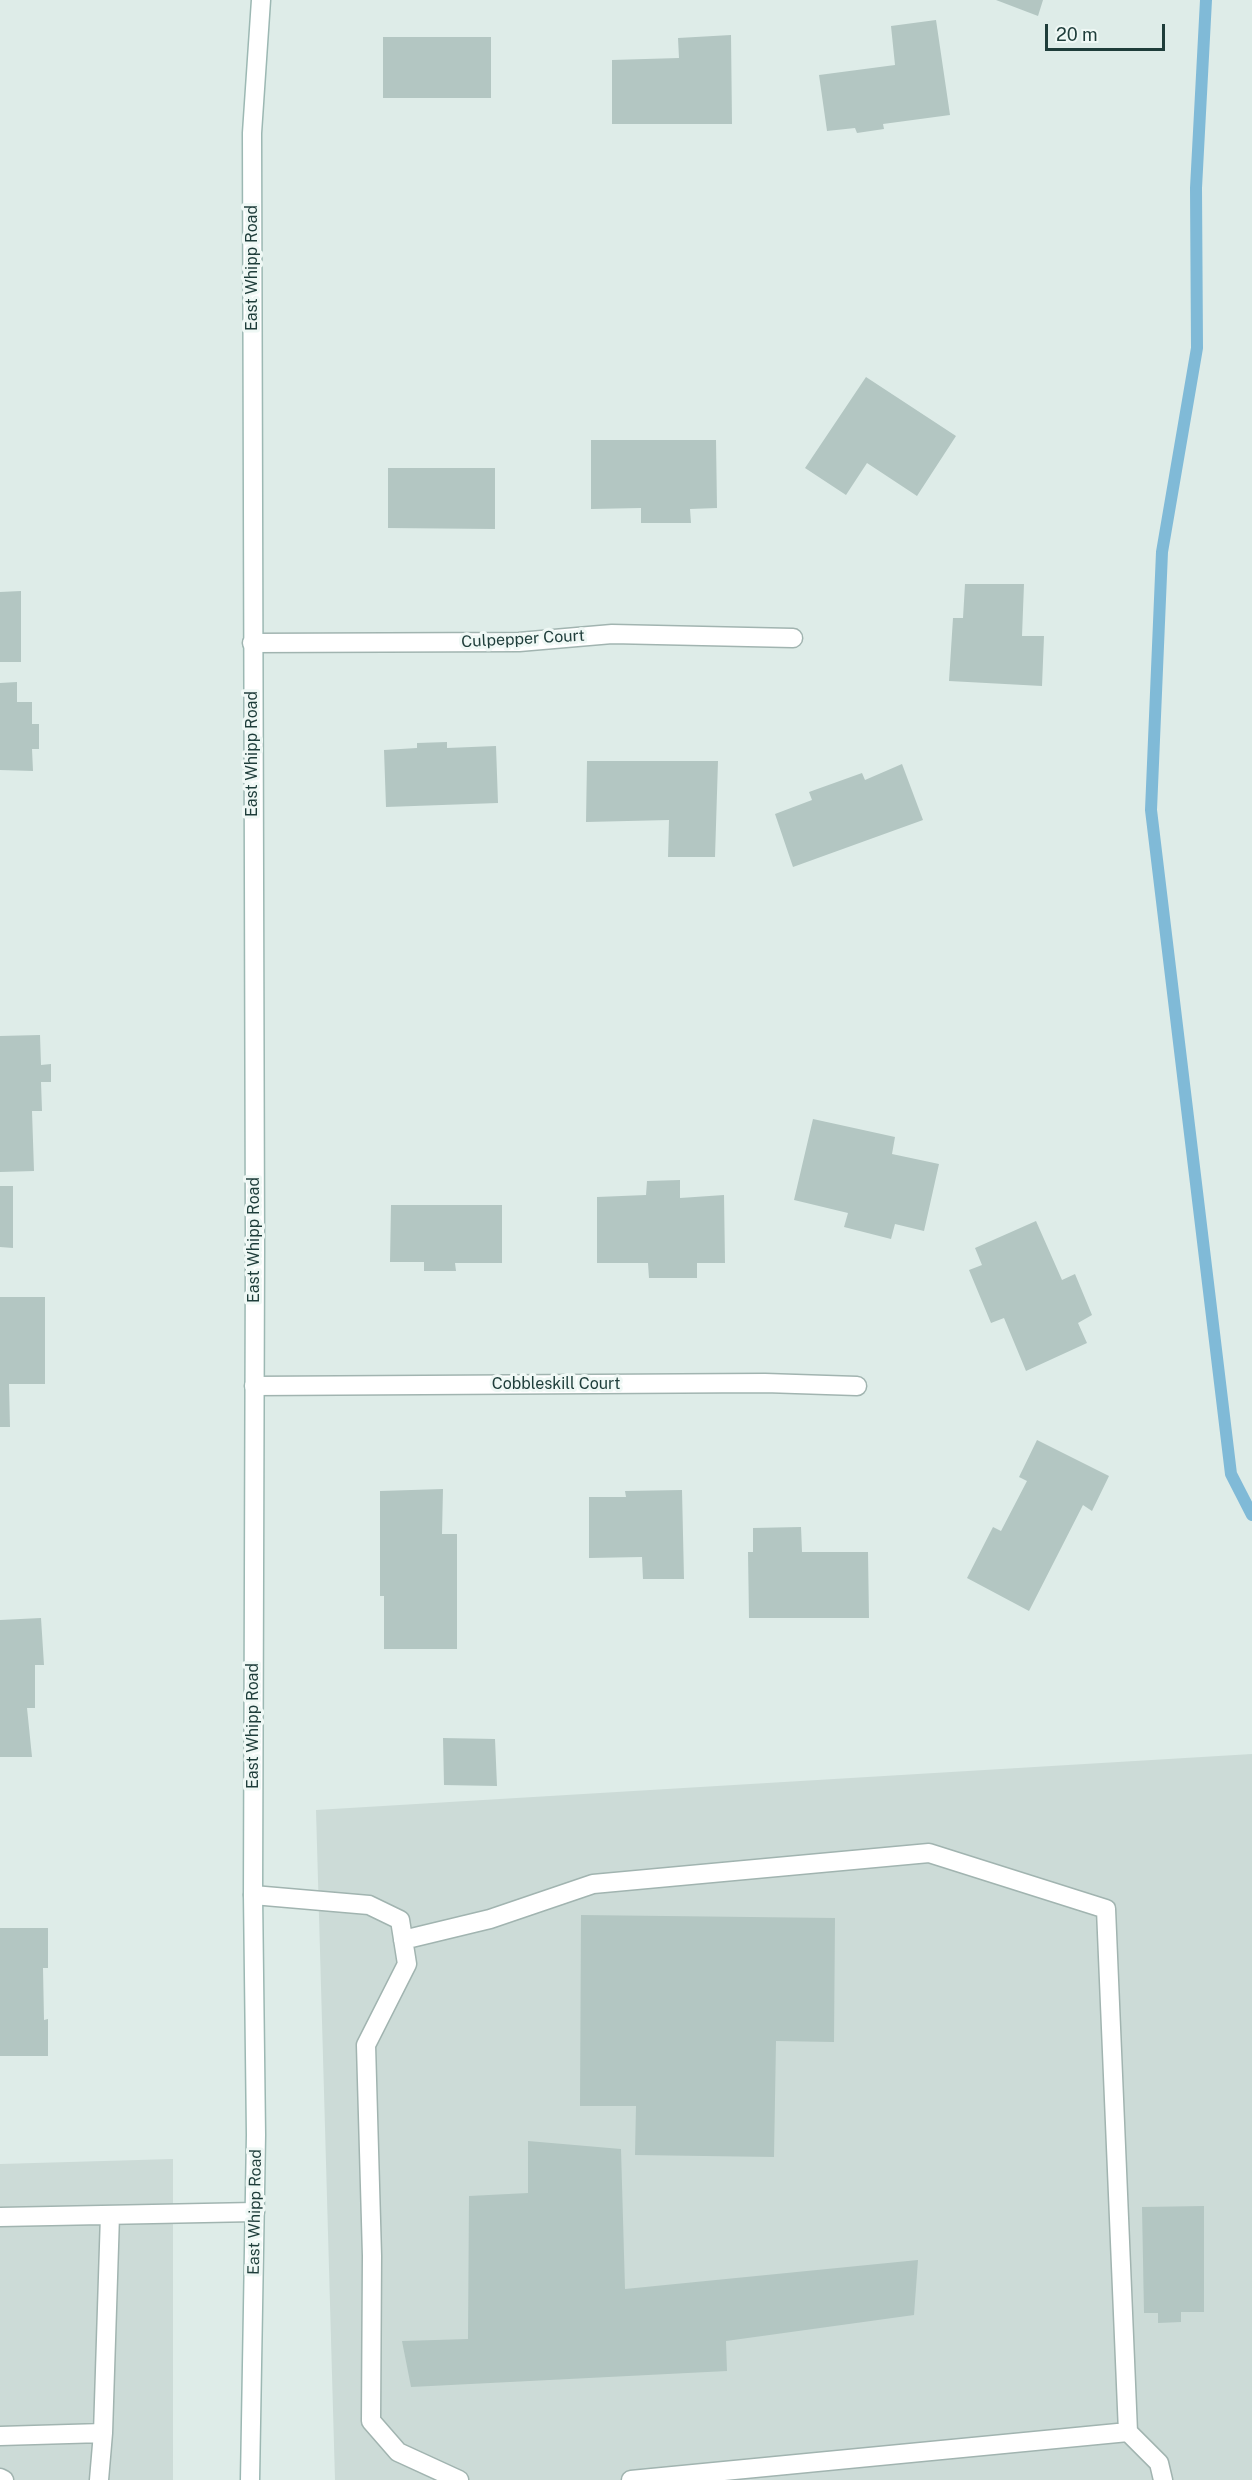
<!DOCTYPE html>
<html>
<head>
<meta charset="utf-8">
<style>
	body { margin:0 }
	#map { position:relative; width:1252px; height:2480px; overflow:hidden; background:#deece8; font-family:"Public Sans",sans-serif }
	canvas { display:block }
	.scale { position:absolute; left:1045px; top:24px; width:120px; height:27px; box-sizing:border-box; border:3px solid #1e3d3a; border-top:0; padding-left:8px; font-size:18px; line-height:21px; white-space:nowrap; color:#1e3d3a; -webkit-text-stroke:4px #eff8f5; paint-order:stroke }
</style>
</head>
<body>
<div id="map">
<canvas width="1252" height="2480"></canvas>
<div class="scale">20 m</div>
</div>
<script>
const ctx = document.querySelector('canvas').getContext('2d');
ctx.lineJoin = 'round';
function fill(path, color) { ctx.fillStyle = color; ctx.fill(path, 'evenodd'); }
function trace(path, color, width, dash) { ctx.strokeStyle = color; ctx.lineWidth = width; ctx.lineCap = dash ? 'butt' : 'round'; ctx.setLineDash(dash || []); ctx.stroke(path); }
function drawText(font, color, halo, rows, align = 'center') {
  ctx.font = font + ' "Public Sans",sans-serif'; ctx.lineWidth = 6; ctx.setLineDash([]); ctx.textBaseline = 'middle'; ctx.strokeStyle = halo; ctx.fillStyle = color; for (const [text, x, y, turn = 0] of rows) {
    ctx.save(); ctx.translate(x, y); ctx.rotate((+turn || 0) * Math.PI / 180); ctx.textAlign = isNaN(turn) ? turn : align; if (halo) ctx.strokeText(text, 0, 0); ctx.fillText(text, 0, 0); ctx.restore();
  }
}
fill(new Path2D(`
	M1252 1754V2480H335L316 1810Z
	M173 2159V2480H0V2164Z`), '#ccdbd7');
trace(new Path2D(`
	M1206 0 1196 188 1197 348 1162 552 1151 810 1231 1474 1252 1515`), '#80bad7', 12);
fill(new Path2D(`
	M996 0H1043L1038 16Z
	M936 20 950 115 883 124 884 129 857 133 855 128 827 131 819 75 895 65 891 26Z
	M731 35 732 124H612V60L679 58 678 38Z
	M383 37H491V98H383Z
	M866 377 956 436 917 496 867 463 846 495 805 468Z
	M591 440H716L717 508 690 509 691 523H641V508L591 509Z
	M388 468H495V529L388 528Z
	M965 584H1024L1022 636H1044L1042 686 949 681 953 618H963Z
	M21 591V662H0V592Z
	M17 682V702H32V724H39V749H32L33 771 0 770V683Z
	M447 742V748L496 746 498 803 386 807 384 750 417 748V743Z
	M587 761H718L715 857H668L669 820 586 822Z
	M902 764 923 820 793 867 775 814 812 800 809 792 862 773 865 780Z
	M40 1035 41 1065 51 1064V1082H41L42 1111H32L34 1171 0 1172V1036Z
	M813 1119 895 1137 892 1154 939 1164 924 1231 895 1224 891 1239 844 1227 848 1213 794 1200Z
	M680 1180V1198L724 1195 725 1263H697V1278H649L648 1263H597V1197L646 1195 647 1181Z
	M0 1186H13V1248L0 1247Z
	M391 1205H502V1263H455L456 1271H424V1262H390Z
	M1036 1221 1062 1280 1075 1274 1092 1315 1078 1323 1087 1343 1026 1371 1004 1318 991 1323 969 1270 982 1265 975 1248Z
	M0 1297H45V1384H9L10 1427H0Z
	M1037 1440 1109 1476 1092 1511 1083 1505 1029 1611 967 1578 993 1527 1001 1531 1027 1481 1019 1477Z
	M443 1489 442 1534H457V1649H384V1596H380V1491Z
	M682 1490 684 1579H643L642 1557 589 1558V1497H626L625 1491Z
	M801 1527 802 1552H868L869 1618H749L748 1552H753V1528Z
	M41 1618 44 1665H35V1708H27L32 1757H0V1620Z
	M443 1738 495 1739 497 1786 444 1785Z
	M581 1915 835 1918 834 2042 776 2041 774 2157 635 2155 636 2106H580Z
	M0 1928H48V1968H43L44 2020 48 2019V2056H0Z
	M528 2141 621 2149 625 2289 918 2260 914 2315 726 2341 727 2371 411 2387 402 2341 468 2339 469 2196 528 2193Z
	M1204 2206V2312H1181V2322L1158 2323V2313H1144L1142 2207Z`), '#b3c6c2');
const service = new Path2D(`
	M253 1895 369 1905 400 1920 407 1964 366 2045 372 2256 371 2421 398 2452 459 2480
	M403 1940 490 1919 593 1884 929 1853 1106 1909 1128 2432
	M0 2217 255 2212
	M0 2436 103 2433 110 2215
	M0 2478 4 2480
	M99 2480 103 2433
	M631 2480 1128 2432 1159 2463 1163 2480`);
const minor = new Path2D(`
	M252 643 519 642 612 634 793 638
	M254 1386 765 1383 857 1386`);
const secondary = new Path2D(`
	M250 2480 256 2135 253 1895 255 1249 252 133 261 0`);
trace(service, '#a1b4b0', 21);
trace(minor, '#a1b4b0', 21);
trace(secondary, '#9cb8b3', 21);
trace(service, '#fff', 18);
trace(minor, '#fff', 18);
trace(secondary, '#fff', 18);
drawText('16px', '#1e3d3a', '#eff8f5', [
	["East Whipp Road",252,268,-90],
	["Culpepper Court",523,639,-3],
	["East Whipp Road",252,754,-90],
	["East Whipp Road",254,1240,-90],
	["Cobbleskill Court",556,1384],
	["East Whipp Road",253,1726,-90],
	["East Whipp Road",255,2212,-89]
]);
</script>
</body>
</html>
